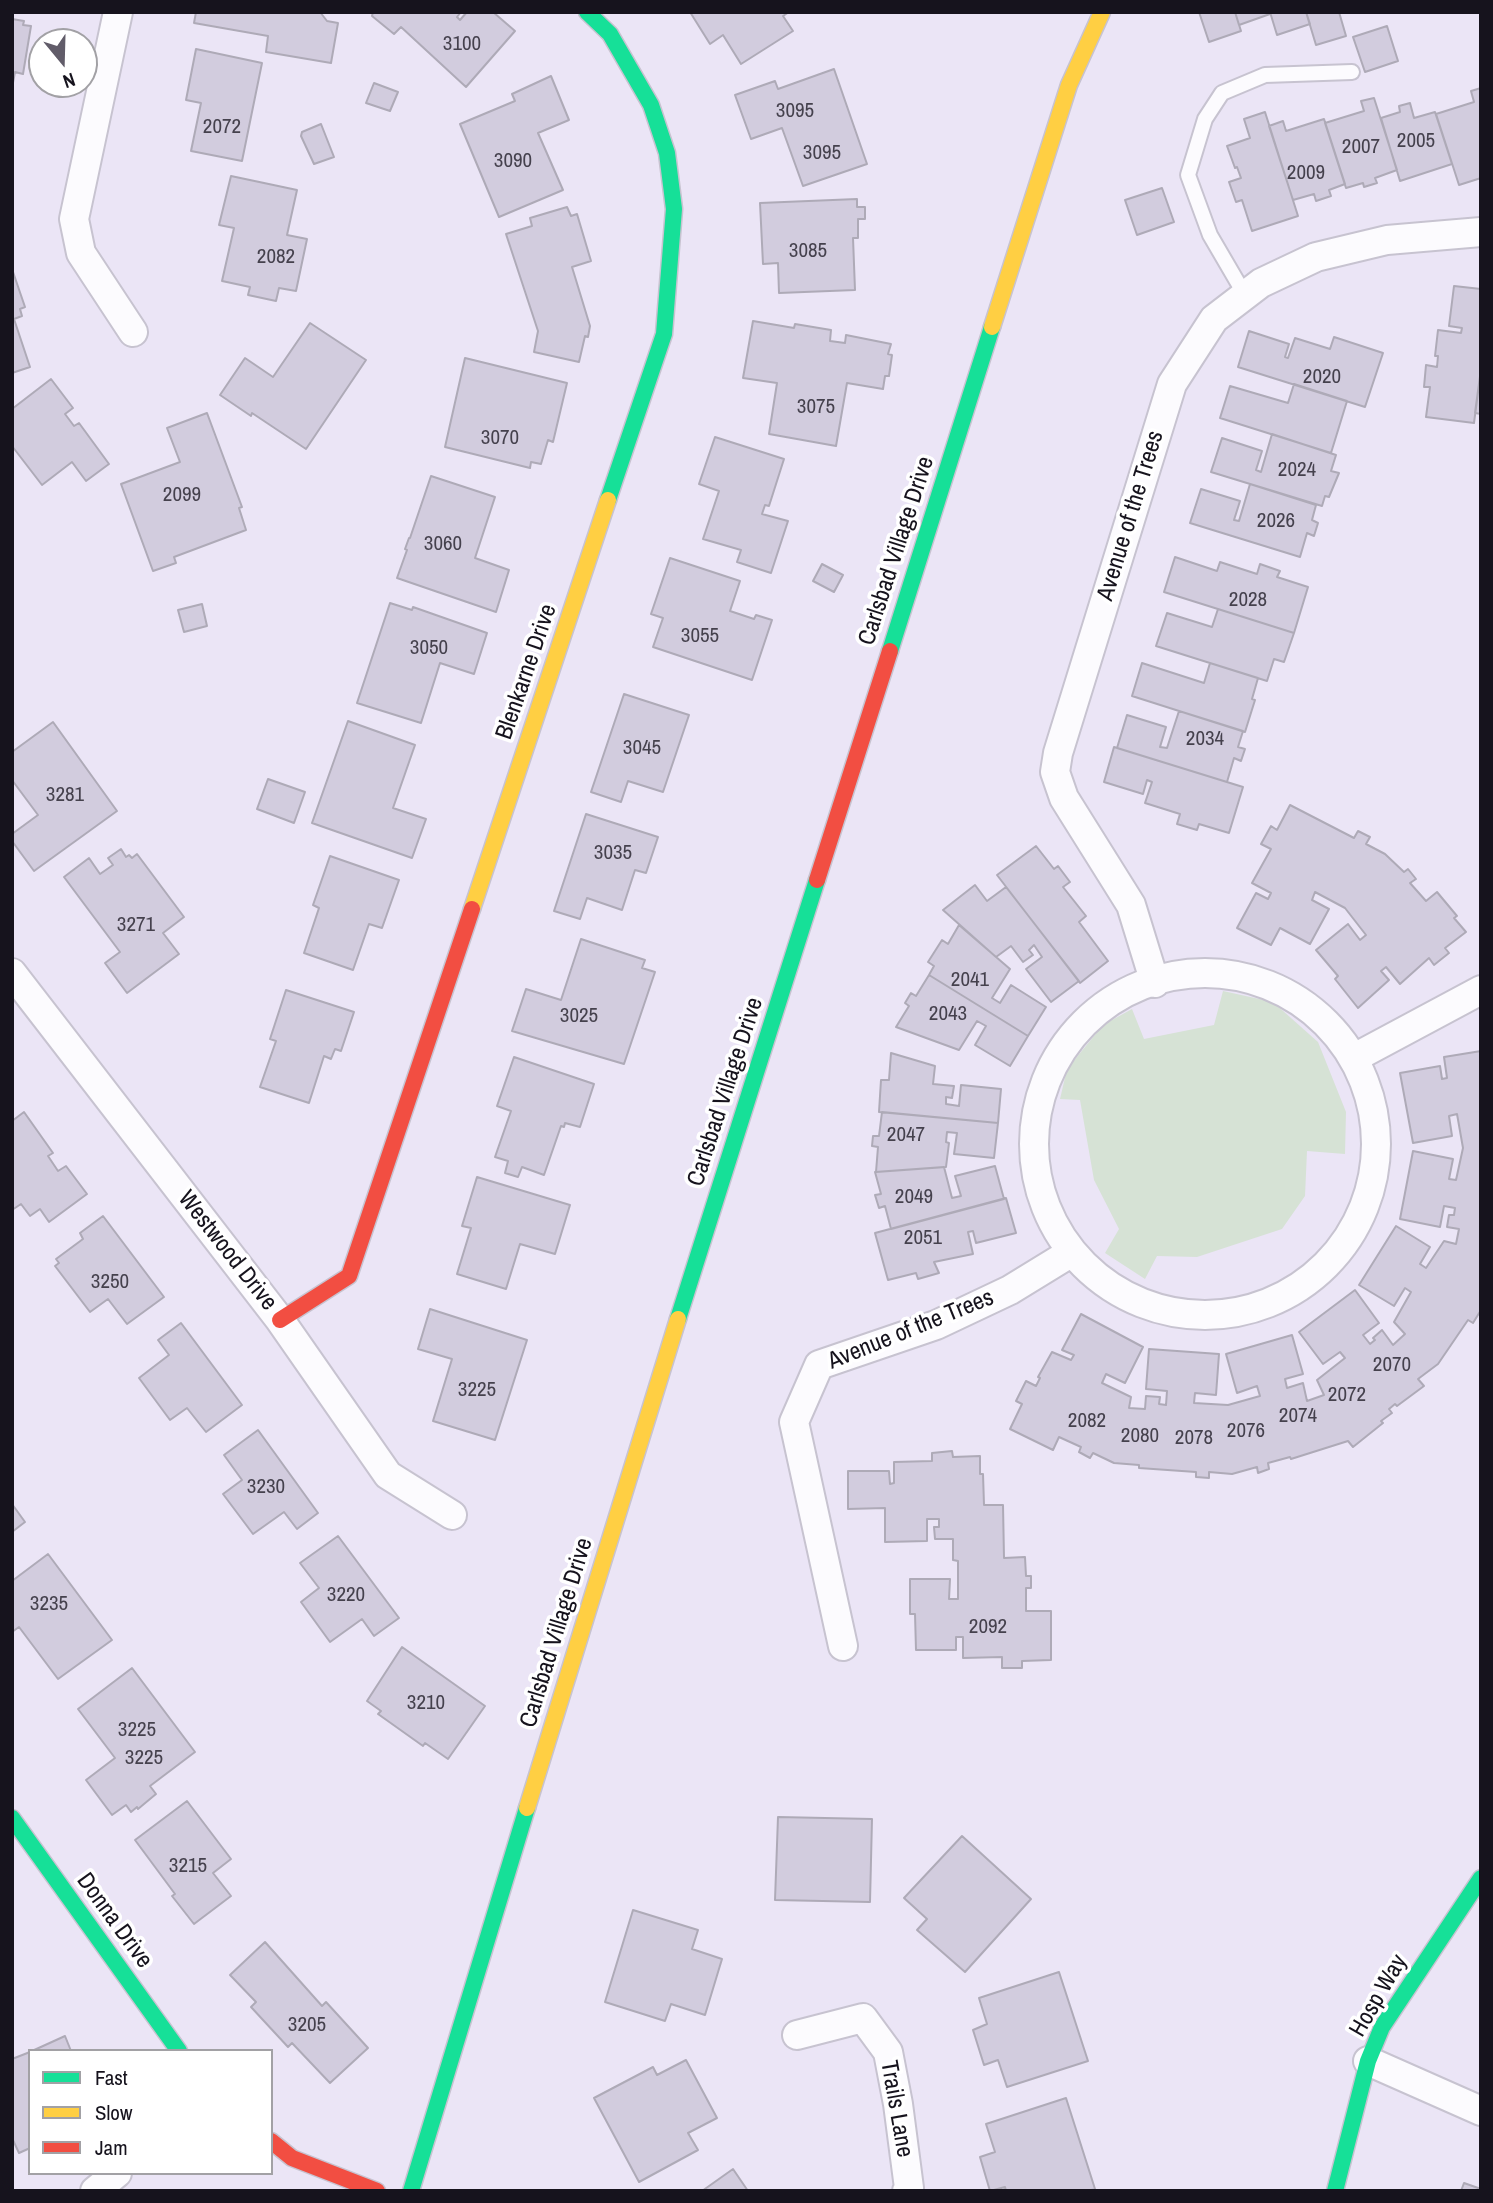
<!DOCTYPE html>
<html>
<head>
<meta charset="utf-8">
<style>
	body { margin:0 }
	#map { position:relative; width:1493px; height:2203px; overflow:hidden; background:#ebe5f6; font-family:"Archivo Narrow",sans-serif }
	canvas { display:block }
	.frame { position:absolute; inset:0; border:14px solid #16131d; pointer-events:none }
	.legend { position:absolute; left:28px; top:2049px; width:245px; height:126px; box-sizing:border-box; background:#fff; border:2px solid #a2a1a5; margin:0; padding:9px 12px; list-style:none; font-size:21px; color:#16131d }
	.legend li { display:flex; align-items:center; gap:14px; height:35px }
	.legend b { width:35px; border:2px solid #a2a1a5 }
	.north { position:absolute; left:28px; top:28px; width:70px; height:70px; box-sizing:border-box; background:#fff; border:2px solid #a2a1a5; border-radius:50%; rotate:161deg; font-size:19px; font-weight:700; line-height:28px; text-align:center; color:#16131d }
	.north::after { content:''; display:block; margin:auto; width:24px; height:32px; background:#615c69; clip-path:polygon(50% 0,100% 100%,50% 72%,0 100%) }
</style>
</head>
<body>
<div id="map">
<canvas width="1493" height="2203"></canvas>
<div class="frame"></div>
<ul class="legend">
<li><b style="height:9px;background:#16e098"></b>Fast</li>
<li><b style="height:9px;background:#ffcf43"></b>Slow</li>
<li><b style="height:9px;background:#f24e42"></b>Jam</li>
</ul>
<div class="north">N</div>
</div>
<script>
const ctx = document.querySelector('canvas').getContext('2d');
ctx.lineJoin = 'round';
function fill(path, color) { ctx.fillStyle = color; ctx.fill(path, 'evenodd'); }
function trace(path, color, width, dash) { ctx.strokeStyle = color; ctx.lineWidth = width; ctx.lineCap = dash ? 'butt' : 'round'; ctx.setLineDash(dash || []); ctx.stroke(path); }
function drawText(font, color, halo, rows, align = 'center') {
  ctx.font = font + ' "Archivo Narrow",sans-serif'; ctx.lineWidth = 7; ctx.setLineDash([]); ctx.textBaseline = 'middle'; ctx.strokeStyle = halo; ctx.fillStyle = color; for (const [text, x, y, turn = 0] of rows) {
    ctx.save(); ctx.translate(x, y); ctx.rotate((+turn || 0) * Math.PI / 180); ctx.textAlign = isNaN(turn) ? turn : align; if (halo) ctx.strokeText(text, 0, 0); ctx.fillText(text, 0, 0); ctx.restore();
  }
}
fill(new Path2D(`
	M1223 991 1273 1002 1318 1042 1346 1112 1345 1154 1307 1151 1305 1196 1282 1229 1197 1257 1157 1256 1145 1279 1105 1253 1119 1229 1094 1180 1080 1100 1060 1099 1067 1069 1103 1025 1132 1009 1144 1039 1214 1025Z`), '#d6e2d5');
const building = new Path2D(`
	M196 12H320L327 21 338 23 331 63 266 52 268 36 194 23Z
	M373 12H461L457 17 460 20 467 12H493L515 31 466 87 401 27 394 34 372 16Z
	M690 12H789L783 16 793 31 741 64 723 35 710 44Z
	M1199 12H1235L1241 31 1209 42Z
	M1235 12H1270V14L1239 25Z
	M1270 12H1306L1310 24 1277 35Z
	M1306 12H1339L1346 36 1316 45Z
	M12 19 24 21 23 25 31 26 23 74 15 72 12 88Z
	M1387 26 1398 61 1365 72 1353 37Z
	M196 49 262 63 242 161 191 151 201 103 186 100Z
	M834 69 867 164 803 186 782 128 751 139 735 95 775 81 778 89Z
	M551 76 569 120 538 133 563 190 499 217 460 124 515 101 512 94Z
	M374 83 398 92 390 111 366 103Z
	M1481 88V178L1459 185 1436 114 1474 102 1471 91Z
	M1374 98 1397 170 1375 178 1377 183 1364 187 1363 183 1346 188 1325 123 1364 111 1361 101Z
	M1410 103 1414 118 1435 112 1452 164 1400 181 1381 118 1400 112 1399 106Z
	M1265 112 1298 216 1252 231 1242 200 1236 202 1229 182 1241 178 1237 167 1235 168 1227 146 1250 138 1244 119Z
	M1324 119 1345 184 1329 190 1331 196 1316 201 1314 194 1293 200 1269 126 1283 121 1286 131Z
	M321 124 334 157 314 164 301 136 302 132Z
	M231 176 297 190 287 235 307 239 296 291 279 288 276 301 248 295 250 287 222 281 234 228 219 225Z
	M1162 188 1174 222 1137 235 1125 200Z
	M857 199V207H865V219H858V238H853L855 290 779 293 778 263 763 264 760 203Z
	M567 207 571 216 577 214 591 261 572 267 590 326 588 337 585 336 579 362 534 352 538 331 506 234 532 226 530 218Z
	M12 269 25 307 20 309 22 316 14 319 30 367 12 373Z
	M1454 286 1481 289V369L1474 423 1426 417 1430 387H1424L1426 365 1437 367 1438 356H1435L1438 330 1461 333 1462 328 1449 326Z
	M753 321 794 328 795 324 831 330 830 341 845 343 846 335 891 344 888 354 892 355 889 376H885L883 389 847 383 836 446 769 434 777 383 743 378Z
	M310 323 366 360 306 449 252 413 251 416 220 395 245 358 273 377Z
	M1249 331 1289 344 1285 357 1288 358 1295 338 1330 349 1334 337 1383 353 1365 407 1238 367Z
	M465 358 567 383 553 442 548 440 541 464 531 462 530 468 445 447Z
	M1481 369V414L1475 413Z
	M51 379 73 408 65 414 74 426 79 423 109 464 86 481 72 462 42 485 12 446V409Z
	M1294 384 1347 401 1331 453 1220 418 1230 386 1288 403Z
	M207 413 242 507 239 508 246 530 174 557 176 563 153 571 121 484 180 462 167 428Z
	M1272 434 1336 455 1331 471 1339 473 1329 497 1325 496 1322 506 1211 472 1222 438 1262 451 1256 470 1261 472Z
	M715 437 784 459 769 506 765 505 762 514 788 521 771 573 737 562 741 550 703 539 719 491 699 484Z
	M431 476 495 497 475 558 509 570 496 612 397 578 407 550 405 549 409 538H410Z
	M1250 484 1316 505 1312 520 1318 523 1314 536 1307 533 1300 557 1190 523 1201 489 1240 501 1234 520 1239 521Z
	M1175 557 1217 571 1220 562 1257 574 1260 564 1280 571 1277 577 1308 587 1294 633 1164 592Z
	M670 558 740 581 730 611 754 619 756 615 772 620 752 680 653 647 663 618 651 614Z
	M822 564 843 575 834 592 813 581Z
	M390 603 412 610 413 607 487 633 474 674 440 663 421 723 357 703Z
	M202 604 207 626 184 632 178 610Z
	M1218 609 1294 633 1284 662 1274 659 1267 681 1156 646 1167 613 1212 627Z
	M1142 663 1204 683 1210 663 1258 678 1252 699 1255 700 1245 732 1132 696Z
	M624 694 689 715 663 792 628 781 621 802 591 792Z
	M1179 711 1243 731 1238 747 1245 749 1241 761 1234 758 1227 782 1117 748 1127 715 1166 727 1160 747 1167 748Z
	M348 721 415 745 393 808 426 819 412 858 312 823Z
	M53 722 117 811 34 871 12 841V834L38 815 12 780V752Z
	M1114 747 1243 787 1229 833 1199 824 1197 830 1177 824 1180 814 1145 803 1152 782 1147 780 1143 794 1104 782Z
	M268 779 305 792 294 823 257 809Z
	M1290 805 1354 838 1358 831 1370 837 1366 844 1385 854 1404 872 1408 869 1416 879 1410 883 1426 901 1437 892 1457 916 1454 918 1466 932 1445 948 1449 953 1434 965 1429 958 1400 984 1386 967 1381 971 1389 980 1358 1008 1335 979 1338 976 1316 950 1348 924 1360 940 1366 935 1345 908 1315 892 1312 900 1329 909 1310 944 1280 928 1271 945 1237 928 1256 893 1268 899 1271 893 1252 883 1271 849 1261 844 1271 826 1277 830Z
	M586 814 658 837 646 873 635 870 622 910 587 898 580 919 554 911Z
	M1036 846 1054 869 1058 866 1070 882 1063 887 1086 916 1079 922 1108 961 1080 983 997 875Z
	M121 849 126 857 129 855 132 858 137 854 184 917 163 933 179 954 127 993 105 963 120 952 64 877 89 858 100 874 113 865 108 858Z
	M330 856 399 880 382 928 369 924 353 970 304 953 319 908 313 905Z
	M975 885 987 901 1006 887 1079 981 1051 1002 1026 969 1042 957 1034 945 1029 950 1033 955 1023 962 1011 946 996 957 943 910Z
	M959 925 1010 969 992 998 1000 1003 1011 985 1046 1007 1028 1036 929 975 934 966 928 962 942 940 948 944Z
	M581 939 645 960 642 968 655 972 624 1064 512 1031 526 989 561 1000Z
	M929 975 1028 1036 1010 1066 975 1045 986 1026 977 1021 959 1050 896 1027 909 1006 905 1003 911 993 916 996Z
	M286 990 354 1012 341 1051 335 1049 331 1059 324 1056 309 1103 260 1087 276 1041 270 1039Z
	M1481 1051V1310L1473 1323 1468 1320 1438 1364 1418 1379 1424 1386 1397 1406 1395 1404 1389 1409 1392 1413 1381 1421 1383 1423 1353 1447 1348 1441 1291 1459 1290 1457 1268 1463 1269 1469 1258 1473 1257 1467 1232 1474 1209 1472V1478L1196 1477V1472L1139 1468V1465L1114 1463 1093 1453 1090 1458 1079 1452 1081 1447 1059 1437 1053 1450 1010 1429 1022 1404 1016 1401 1026 1381 1036 1386 1040 1378 1038 1377 1052 1352 1071 1360 1074 1355 1062 1350 1081 1314 1143 1347 1125 1383 1106 1374 1102 1383 1131 1397 1129 1408 1145 1409 1146 1396 1160 1397 1159 1404 1166 1405 1167 1391 1146 1389 1149 1349 1219 1354 1216 1395 1195 1393 1194 1403 1228 1405 1260 1396 1257 1386 1237 1393 1226 1354 1292 1335 1303 1374 1285 1379 1287 1388 1303 1383 1307 1401 1324 1395 1317 1380 1345 1358 1340 1352 1323 1364 1299 1332 1355 1290 1379 1323 1363 1335 1370 1344 1375 1340 1373 1338 1382 1330 1393 1345 1405 1334 1394 1322 1411 1292 1405 1288 1394 1306 1359 1285 1396 1226 1430 1247 1420 1264 1426 1268 1444 1241 1456 1244 1459 1229 1447 1227 1449 1215H1454L1455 1208 1444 1206 1440 1227 1400 1219 1413 1151 1453 1159 1449 1179 1456 1180 1463 1148 1457 1114 1449 1116 1452 1136 1413 1143 1400 1073 1440 1066 1442 1079 1447 1078 1444 1057Z
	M891 1053 935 1066 933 1084 954 1086 952 1098 946 1097V1104L959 1106 961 1085 1001 1089 998 1123 879 1112 881 1080H889Z
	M514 1057 594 1084 580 1127 565 1123 564 1127 561 1126 544 1175 522 1167 518 1177 505 1173 508 1161 495 1157 511 1111 497 1106Z
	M24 1112 53 1153 48 1156 58 1171 66 1166 87 1194 49 1222 40 1209 30 1216 21 1204 12 1210V1121Z
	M882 1112 998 1123 994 1158 954 1154 957 1133 947 1132 946 1142 949 1143 946 1167 876 1172 878 1147 872 1146 873 1136H879Z
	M995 1166 1004 1199 891 1229 885 1206 879 1208 875 1195 881 1194 875 1172 944 1167 952 1198 961 1196 955 1176Z
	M477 1177 570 1205 555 1254 520 1244 506 1289 457 1274 471 1228 462 1226Z
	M1006 1198 1016 1233 976 1243 973 1231 968 1232 973 1254 934 1262 939 1273 918 1279 916 1273 888 1280 875 1233Z
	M103 1216 164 1297 127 1324 108 1299 90 1312 55 1266 59 1263 56 1259 83 1239 80 1233Z
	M430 1309 527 1340 495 1440 433 1421 452 1359 418 1349Z
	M181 1323 242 1405 206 1432 187 1408 170 1420 139 1378 169 1355 158 1340Z
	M258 1430 318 1513 297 1529 284 1512 253 1534 223 1494 242 1480 224 1455Z
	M952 1451 953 1457 980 1456V1474H983L984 1505H1003L1004 1558 1025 1557 1026 1576H1031V1588H1026V1611H1051V1660L1022 1661V1668H1002V1657L963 1658V1637H956V1650H916L915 1614H910V1579H950L949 1599H958V1561L953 1560V1539H935L934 1527H939V1519H927V1541L885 1542V1508L848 1509V1471H889L890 1484 894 1483V1462L932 1461V1453Z
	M12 1504 25 1522 12 1532Z
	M338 1536 399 1618 374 1636 362 1619 330 1642 301 1602 319 1588 300 1563Z
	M48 1554 112 1640 58 1679 19 1627 12 1632V1581Z
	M402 1647 485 1706 448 1759 425 1743 423 1746 378 1714 381 1711 367 1701Z
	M132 1668 195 1752 150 1786 156 1794 138 1809 137 1807 131 1812 126 1805 112 1815 86 1780 115 1758 78 1709Z
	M187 1801 231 1859 213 1873 231 1896 194 1924 172 1896 175 1894 135 1840Z
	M778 1817 872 1819 870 1902 775 1900Z
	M962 1836 1031 1899 965 1972 917 1930 927 1919 904 1898Z
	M633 1910 698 1930 692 1949 722 1959 705 2015 671 2004 665 2021 605 2002Z
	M265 1942 322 2006 326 2002 368 2048 330 2083 292 2043 288 2047 251 2007 256 2002 230 1975Z
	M1059 1972 1088 2061 1007 2087 998 2060 984 2065 973 2030 987 2024 979 1998Z
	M65 2036 71 2051H32Z
	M30 2052V2148L19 2153 12 2138V2059Z
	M686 2060 717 2118 688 2133 698 2150 639 2182 594 2098 653 2067 657 2075Z
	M1066 2098 1095 2189 1088 2191H1006L1005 2187 990 2191 980 2157 995 2152 986 2124Z
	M733 2169 748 2191H702Z
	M1464 2183 1481 2189V2191H1461Z`);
fill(building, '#d2ccde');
trace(building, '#aeaab7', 2);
const lane = new Path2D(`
	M1245 295 1210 235 1188 175 1205 119 1222 93 1265 75 1352 72`);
const street = new Path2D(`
	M118 12 74 219 81 253 133 332
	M12 973 280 1320 388 1475 452 1515
	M1034 1144a171 171 0 1 1 342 0a171 171 0 1 1-342 0Z
	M1155 983 1131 905 1064 798 1055 772 1058 753 1172 384 1214 319 1261 283 1316 257 1387 240 1481 232
	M1354 1058 1481 990
	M843 1646 794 1422 819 1365 936 1325 1010 1290 1072 1252
	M797 2035 863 2018 888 2052 898 2104 909 2188 907 2191
	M1368 2061 1481 2111
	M95 2191 117 2173`);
const fast = new Path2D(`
	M587 12 610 34 651 105 667 153 674 209 664 334 608 500
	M890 651 992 327
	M678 1319 817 880
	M12 1818 179 2051
	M411 2191 527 1808
	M1335 2191 1368 2061 1382 2027 1481 1878`);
const slow = new Path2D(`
	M992 327 1069 85 1102 12
	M472 909 608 500
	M527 1808 678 1319`);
const jam = new Path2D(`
	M817 880 890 651
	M280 1320 349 1276 472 909
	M271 2141 292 2158 377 2191`);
trace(lane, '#c7c3d0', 18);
trace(street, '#c7c3d0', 32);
trace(fast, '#c7c3d0', 19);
trace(slow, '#c7c3d0', 19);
trace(jam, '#c7c3d0', 19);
trace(lane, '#fcfbfe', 14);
trace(street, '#fcfbfe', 28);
trace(fast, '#16e098', 16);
trace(slow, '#ffcf43', 16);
trace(jam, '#f24e42', 16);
drawText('21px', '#45414d', null, [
	["3100",462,44],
	["3095",795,111],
	["2072",222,127],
	["2005",1416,141],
	["2007",1361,147],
	["3095",822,153],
	["3090",513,161],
	["2009",1306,173],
	["3085",808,251],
	["2082",276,257],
	["2020",1322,377],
	["3075",816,407],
	["3070",500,438],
	["2024",1297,470],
	["2099",182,495],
	["2026",1276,521],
	["3060",443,544],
	["2028",1248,600],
	["3055",700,636],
	["3050",429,648],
	["2034",1205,739],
	["3045",642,748],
	["3281",65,795],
	["3035",613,853],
	["3271",136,925],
	["2041",970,980],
	["2043",948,1014],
	["3025",579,1016],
	["2047",906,1135],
	["2049",914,1197],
	["2051",923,1238],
	["3250",110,1282],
	["2070",1392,1365],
	["3225",477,1390],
	["2072",1347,1395],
	["2074",1298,1416],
	["2082",1087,1421],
	["2076",1246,1431],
	["2080",1140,1436],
	["2078",1194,1438],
	["3230",266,1487],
	["3220",346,1595],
	["3235",49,1604],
	["2092",988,1627],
	["3210",426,1703],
	["3225",137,1730],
	["3225",144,1758],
	["3215",188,1866],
	["3205",307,2025]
]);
drawText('24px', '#16131d', '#fff', [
	["Avenue of the Trees",1131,516,-73],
	["Carlsbad Village Drive",897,551,-72],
	["Blenkarne Drive",527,672,-71],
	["Carlsbad Village Drive",726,1092,-72],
	["Westwood Drive",227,1251,52],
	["Avenue of the Trees",911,1330,-22],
	["Carlsbad Village Drive",557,1633,-73],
	["Donna Drive",114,1921,54],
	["Hosp Way",1379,1996,-60],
	["Trails Lane",896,2109,80]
]);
</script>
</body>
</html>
